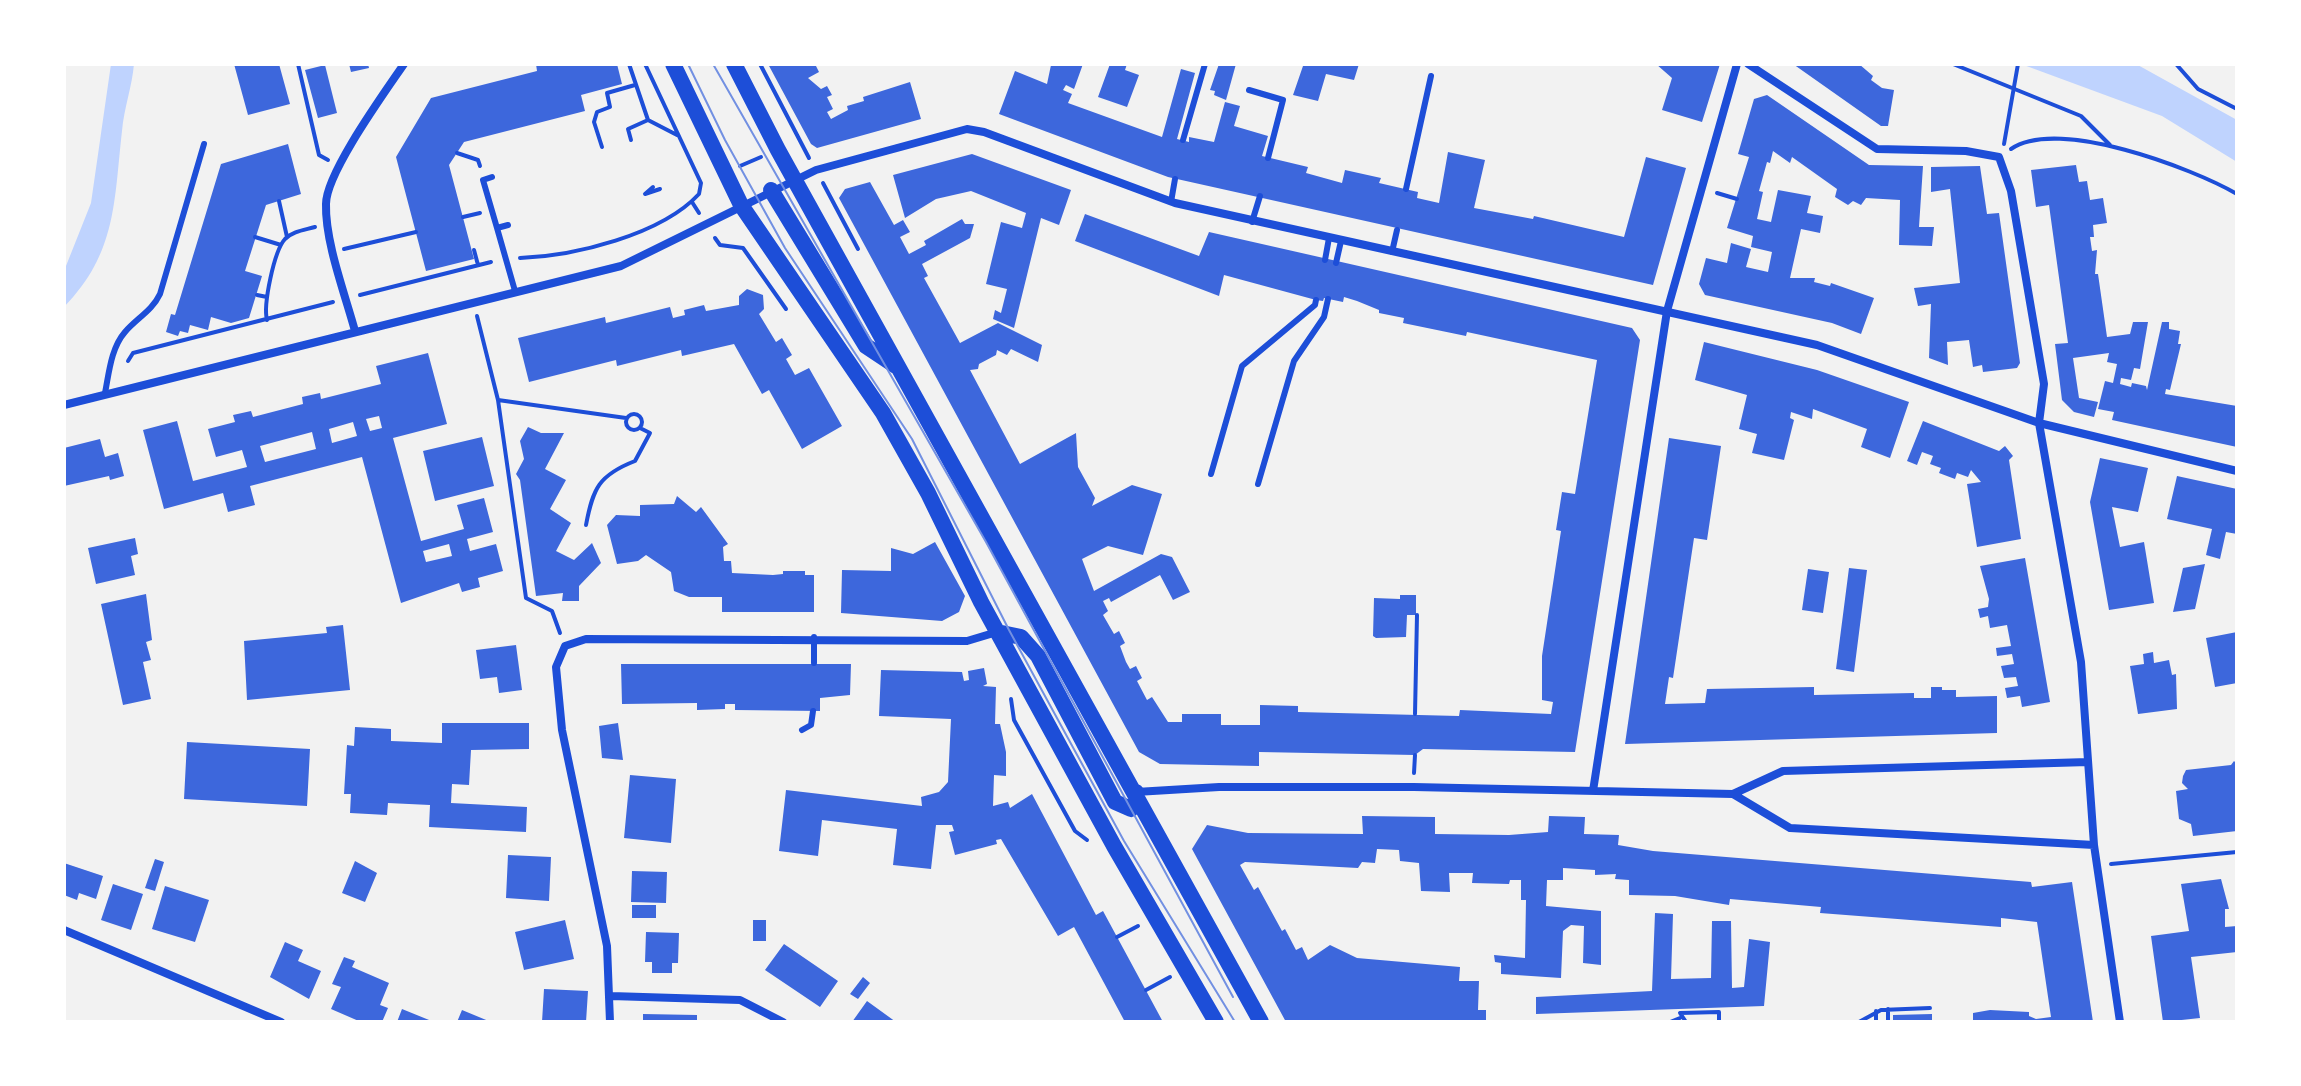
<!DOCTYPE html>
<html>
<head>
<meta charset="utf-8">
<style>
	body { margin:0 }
	#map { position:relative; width:2301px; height:1086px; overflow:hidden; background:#f2f2f2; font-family:"Golos Text",sans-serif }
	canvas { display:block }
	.frame { position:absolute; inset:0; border:66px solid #fff; pointer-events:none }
</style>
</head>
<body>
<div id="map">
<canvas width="2301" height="1086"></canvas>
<div class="frame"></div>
</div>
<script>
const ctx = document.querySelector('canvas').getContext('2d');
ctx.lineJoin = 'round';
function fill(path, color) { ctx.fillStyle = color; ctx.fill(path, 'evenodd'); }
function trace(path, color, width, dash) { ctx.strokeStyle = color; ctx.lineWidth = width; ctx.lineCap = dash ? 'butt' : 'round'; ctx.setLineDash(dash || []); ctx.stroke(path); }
fill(new Path2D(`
	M111 64H134C132 87 124 108 122 131 114 201 117 253 64 307V271L91 203Z
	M2021 64H2136L2237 120V162L2162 116Z`), '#bfd3fe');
fill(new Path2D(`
	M234 64H279L290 104 248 115Z
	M349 64H368L369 68 351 72Z
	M536 64H617L622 84 581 95 585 111 464 142 449 165 474 259 426 271 396 157 431 98 537 71Z
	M768 64H815L819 72 808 78 821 89 827 86 832 95 827 97 833 109 827 112 831 119 848 110 847 106 864 101 863 97 910 82 921 119 817 148 811 144Z
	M1083 64 1074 89 1066 85 1063 90 1072 94 1068 103 1162 137 1181 69 1195 73 1177 139 1189 142V137L1214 142 1225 102 1240 106 1234 126 1268 136 1262 156 1308 167 1306 173 1342 183 1345 170 1381 178 1379 183 1418 192 1417 198 1439 203 1448 152 1485 160 1474 208 1533 219 1534 216 1624 237 1646 157 1686 168 1653 285 1168 177 999 114 1015 71 1047 84 1051 65Z
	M1110 64H1127L1125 70 1139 75 1127 107 1098 97Z
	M1219 64H1236L1226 100 1214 95 1215 91 1210 90Z
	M1297 64H1359L1354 80 1326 74 1318 101 1293 95 1303 66Z
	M1656 64H1720L1702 122 1662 110 1672 78Z
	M1793 64H1859L1873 76 1871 80 1882 88 1894 90 1888 126H1881Z
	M325 65 337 113 318 118 305 70Z
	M1767 95 1869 165 1923 166 1919 227H1934L1932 246 1899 245 1900 200 1866 198 1861 205 1853 201 1848 205 1835 197 1837 189 1792 157 1790 163 1773 151 1770 163 1767 162 1759 191 1763 192 1757 219 1771 222 1778 190 1811 196 1807 213 1823 216 1820 233 1801 229 1790 278H1815L1814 282 1830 286 1831 283 1874 298 1861 334 1832 323 1705 295 1699 284 1706 258 1727 263 1731 243 1751 249 1746 267 1768 272 1772 252 1751 247 1753 236 1727 228 1749 157 1738 154 1754 99Z
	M288 144 301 194 266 205 245 271 262 276 249 318 231 323 211 317 208 330 190 325 188 333 180 331 178 336 166 332 171 314 175 315 221 164Z
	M972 154 1071 190 1059 225 1041 218 1014 328 993 319 995 310 1001 313 1007 289 986 284 1001 222 1022 228 1026 213 971 191 936 199 905 218 893 175Z
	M2076 165 2079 182 2087 181 2090 200 2103 198 2107 223 2093 225 2094 237H2090L2092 251 2097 250 2095 274H2098L2107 337 2130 334 2133 322H2148L2140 369 2134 368 2131 380 2121 378 2120 384 2131 387 2132 383 2146 386 2147 390 2162 322H2169V329L2180 331 2178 344H2181L2170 390 2166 389 2165 394 2237 406V447L2112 420 2114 412 2098 409 2105 381 2113 383 2117 364 2107 362 2109 353 2073 358 2079 398 2098 402 2094 417 2074 412 2062 400 2055 344 2068 343 2049 205 2036 207 2031 170Z
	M1980 166 1987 214 1999 213 2020 363 2017 368 1983 372 1982 365 1973 367 1969 340 1947 342 1948 365 1929 358 1931 304 1918 306 1914 288 1960 283 1950 189 1931 192V167Z
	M870 182 894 225 903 220 910 232 900 237 909 254 926 245 924 241 962 219 965 224H974L970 238 922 264 928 276 924 278 960 343 998 323 1042 345 1038 362 1011 349 1007 355 997 350 996 355 979 364 978 369 970 370 1020 464 1076 433 1078 467 1095 498 1092 506 1132 485 1162 494 1143 555 1108 546 1082 559 1094 591 1161 554 1172 557 1190 592 1173 600 1160 575 1111 602 1109 598 1103 601 1108 611 1103 615 1114 634 1119 631 1125 643 1120 646 1126 662 1130 669 1136 666 1142 678 1137 681 1147 700 1152 697 1168 722H1182V714H1221V725H1260V705L1298 706V712L1459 716 1460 710 1551 714 1553 702 1542 700V656L1561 531 1556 530 1562 492 1575 494 1597 360 1467 332 1466 336 1403 323 1404 318 1379 313V310L1357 301 1344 297 1343 302 1324 298 1323 301 1316 300 1224 275 1219 296 1075 241 1085 214 1199 256 1209 232 1632 328 1640 340 1575 752 1423 749 1415 755 1259 752V766L1160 764 1139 752 839 198 845 189Z
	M747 289 763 295 764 309 759 314 776 342 782 338 792 355 786 359 795 375 809 368 842 426 802 449 769 390 762 394 734 344 682 356 681 350 617 366 616 360 529 382 518 338 605 317 606 323 670 307 673 318 685 315 684 310 704 305 706 311 739 305V296Z
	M1704 342 1817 370 1909 402 1890 458 1861 447 1867 429 1813 409 1812 419 1791 412 1790 418 1794 420 1784 460 1752 453 1757 434 1739 429 1747 395 1695 380Z
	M428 353 447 424 393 438 421 541 464 529 457 505 484 498 493 532 467 539 470 551 496 544 503 571 478 578 480 587 462 592 459 583 401 603 362 457 250 486 255 505 228 512 223 493 164 509 143 430 177 421 193 481 247 467 242 450 216 457 208 429 235 422 233 415 251 411 253 417 303 404 302 397 320 393 321 399 381 384 376 366ZM379 416 382 428 370 431 366 419ZM353 422 357 436 332 443 329 429ZM312 432 316 449 265 462 260 446ZM449 544 452 556 426 562 423 551Z
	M1923 421 1999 451 2005 446 2013 456 2009 460 2021 539 1977 547 1967 484 1981 482 1971 470 1968 477 1957 473 1955 479 1939 473 1941 468 1930 464 1933 456 1922 452 1917 465 1907 461Z
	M528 427 541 433H564L545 469 566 480 550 509 571 523 556 551 574 560 592 543 601 563 579 586V601H562L563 593 536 596 520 480 516 474 524 459 520 441Z
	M482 437 494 486 435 501 423 451Z
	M1669 438 1721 446 1707 540 1694 538 1673 678 1669 677 1665 704 1705 703 1707 689 1814 687V695L1914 693V698H1931V687H1942V690H1956V697L1997 696V733L1625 744Z
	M100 439 105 457 118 453 124 476 110 480 109 476 64 486V448Z
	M2100 458 2148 468 2138 512 2112 507 2120 547 2144 542 2154 603 2109 610 2090 502Z
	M2177 476 2237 489V534L2226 532 2220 559 2206 555 2212 529 2167 519Z
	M677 496 696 512 701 507 728 544 723 547 724 561H731L732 573 773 575 783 574V571H805V575H814V612H722V597H689L674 591 671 572 646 555 638 561 617 564 607 525 616 515 640 516V505L674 504Z
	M135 538 138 554 131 556 135 575 96 584 88 548Z
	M935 542 965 596 959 612 942 621 841 613 842 570 891 571V548L913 554Z
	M2025 558 2050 702 2022 707 2020 696 2007 698 2005 688 2018 686 2016 677 2004 678 2001 666 2014 664 2012 654 1997 656 1996 648 2011 646 2007 625 1990 628 1988 616 1980 618 1978 609 1988 607 1989 599 1980 566Z
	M2205 564 2195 609 2173 612 2183 568Z
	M1849 568 1867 570 1854 672 1836 669Z
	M1808 569 1829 572 1823 613 1802 610Z
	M146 594 152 640 146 642 151 660 143 662 151 699 123 705 101 604Z
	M1400 595H1416V615H1407L1406 637 1376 638 1373 636 1374 598 1400 599Z
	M343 625 350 690 247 700 244 641 327 633 326 627Z
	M2237 632V683L2215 687 2206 638Z
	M516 645 522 690 499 693 497 677 480 679 476 650Z
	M2153 652 2154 663 2169 660 2172 675 2176 674 2177 709 2138 714 2130 666 2144 664 2143 654Z
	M621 664H851L850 695 820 698V711L735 710V704H725V709L697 710V703L622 704Z
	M984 668 987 684 983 686 996 687 995 724H1000L1006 752V776L994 775 993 806 1008 802 1010 808 1032 794 1096 915 1103 911 1163 1022H1125L1074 927 1058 936 1001 839 996 840 997 844 955 855 949 832 954 831 952 825H936L931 869 893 865 897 829 822 820 818 856 779 851 786 790 922 806 921 797 939 792 948 782 951 719 879 716 881 670 962 672 964 681 969 680 968 671Z
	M442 723H529V749L471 750 469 785 452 784 451 803 527 807 526 832 429 827 430 805 388 803 387 815 350 813 351 794H344L347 745 354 746 355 727 391 729V741L442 743Z
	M618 723 623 760 602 758 599 726Z
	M187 742 310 749 307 806 184 799Z
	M2234 761 2237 764V831L2193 836 2191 824 2179 819 2176 791 2188 789 2182 783 2183 776 2186 770 2231 765Z
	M630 775 676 779 671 843 624 838Z
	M1362 816 1435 817V834L1509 835 1548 832 1549 816 1585 817 1584 834 1619 835 1618 845 1653 851 2031 882 2032 887 2072 882 2093 1022H1973V1013L1990 1010 2029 1012V1016L2036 1019 2051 1017 2037 922 2001 918V927L1820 913 1821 907 1730 899 1729 905 1675 896 1629 895V880L1615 879 1616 874 1595 875V870L1563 868V880H1547L1546 906 1601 911V965L1583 963 1584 926 1571 925 1563 931 1561 978 1501 974V963L1495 962 1494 955 1525 958 1526 900H1521V880H1510L1509 884 1472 883 1473 873H1449L1450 892 1421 891 1419 863 1400 861 1399 850 1377 849 1375 863 1362 862 1358 868 1245 862 1240 865 1254 890 1258 887 1282 931 1285 929 1296 950 1302 947 1308 960 1330 945 1357 958 1460 967 1459 981H1479L1478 1010H1486V1022H1286L1192 849 1207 825 1248 833 1363 834Z
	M508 855 551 857 549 901 506 898Z
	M155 859 164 862 155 891 145 888Z
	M355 861 377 873 365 902 342 893Z
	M64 863 103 876 96 899 79 893 77 900 64 895Z
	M632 871 667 872 666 903 631 902Z
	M2221 879 2229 909H2225V927L2237 926V952L2191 957 2200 1018 2163 1022 2151 936 2189 931 2181 884Z
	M113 884 143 894 131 930 101 920Z
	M165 886 209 900 195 942 152 929Z
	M632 905H656V918H632Z
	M1655 913 1673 914 1671 979 1711 978 1712 921H1731L1732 988 1744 987 1749 939 1770 942 1764 1006 1536 1014V997L1652 991Z
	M565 920 574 959 524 970 515 932Z
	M753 920H766V941H753Z
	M646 932 679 933 678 963H672V973H652V962H645Z
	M285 942 303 950 298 961 321 971 309 999 270 977Z
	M784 944 838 981 820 1007 765 970Z
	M344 957 355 961 352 967 389 983 380 1005 388 1008 382 1022H361L331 1009 341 987 332 984Z
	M863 977 870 983 858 999 850 994Z
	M544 989 588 991 586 1022H542Z
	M867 1001 896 1022H852Z
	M402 1009 434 1022H397Z
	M462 1010 491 1022H457Z
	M643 1014 697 1015V1022H643Z
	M1932 1014V1022H1893V1015Z`), '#3d67dc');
trace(new Path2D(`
	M298 64 319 155 328 160
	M629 64 648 120 677 135
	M760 64 809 158
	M1953 64 2081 116 2110 145
	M2176 64 2198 89 2237 109
	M631 140 628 129 648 120
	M2004 144 2018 64
	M602 147 594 122 597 112 610 107 607 93 635 85
	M2011 149C2058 117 2192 168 2237 194
	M457 153 478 160 480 166
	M740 166 761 157
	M823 183 858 249
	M653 187 645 194 660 189
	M1717 193 1737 199
	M279 201 287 237
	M692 202 699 213
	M463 217 480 213
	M255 237 281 245
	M715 238 720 245 743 248 786 309
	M344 249 416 232
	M474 250 478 265
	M520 258C574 256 661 235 699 194L701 183 645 64
	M257 295 267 297
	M360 295 491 262
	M477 316 498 400 526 598 552 611 560 633
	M267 320C263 305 274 251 285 239 293 231 305 230 315 227
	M128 361 133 353 333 302
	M498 400 626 418
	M626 422a8 8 0 1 1 16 0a8 8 0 1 1-16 0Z
	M586 525C593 488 599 475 635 461L650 433 640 428
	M1011 699 1014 720 1075 831 1087 840
	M1415 714 1417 615
	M1414 773 1415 755
	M2111 864 2237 852
	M1117 937 1138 926
	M1146 990 1170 977
	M1888 1009V1022
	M1876 1011V1022
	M1641 1022H1655
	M1670 1022 1680 1018
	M1686 1022 1680 1013 1719 1012V1022
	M1859 1022 1881 1010 1930 1008`), '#1d4ed8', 4);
trace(new Path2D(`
	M1249 90 1283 100 1268 158
	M1183 140 1205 64
	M492 177 483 180 497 228
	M1406 189 1431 76
	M1171 202 1175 179
	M1252 222 1260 196
	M508 225 497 228 515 291
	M1392 252 1397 230
	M1325 260 1329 238
	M1336 263 1341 241
	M105 393C109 373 111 348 125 332 137 318 152 311 160 294L204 144
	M1211 474 1242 366 1315 305 1316 300
	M1258 484 1294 361 1324 317 1328 299
	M814 663V637
	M802 730 811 725 813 711`), '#1d4ed8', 6);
trace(new Path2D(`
	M1748 64 1877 149 1966 151 1999 157 2011 191 2044 384 2039 423 2081 662 2094 845 2120 1022
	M355 331C345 294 325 242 326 204 326 173 385 92 404 64
	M64 405 621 266 816 170 967 129 984 132 1175 203 1817 345 2039 423 2237 471
	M1593 791 1667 311 1737 64
	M1136 792 1219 787H1414L1733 794 1783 771 2088 762
	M1733 794 1790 828 2094 845
	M64 930 281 1022
	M611 996 740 1000 783 1022
	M610 1022 607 946 562 730 556 667 565 646 586 639 967 641 997 632`), '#1d4ed8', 8);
trace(new Path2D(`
	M673 64 741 205 883 413 928 493 981 602 1114 846 1216 1022
	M734 64 778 150 1261 1022
	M771 190 866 346 896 366
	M997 632 1021 637 1038 656 1115 802 1131 809 1137 802 1136 792`), '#1d4ed8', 16);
trace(new Path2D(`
	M688 64 725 140 785 248 912 439 1009 630 1124 841 1235 1022
	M713 64 986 542 1233 997`), '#7290e2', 2);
</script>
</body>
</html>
